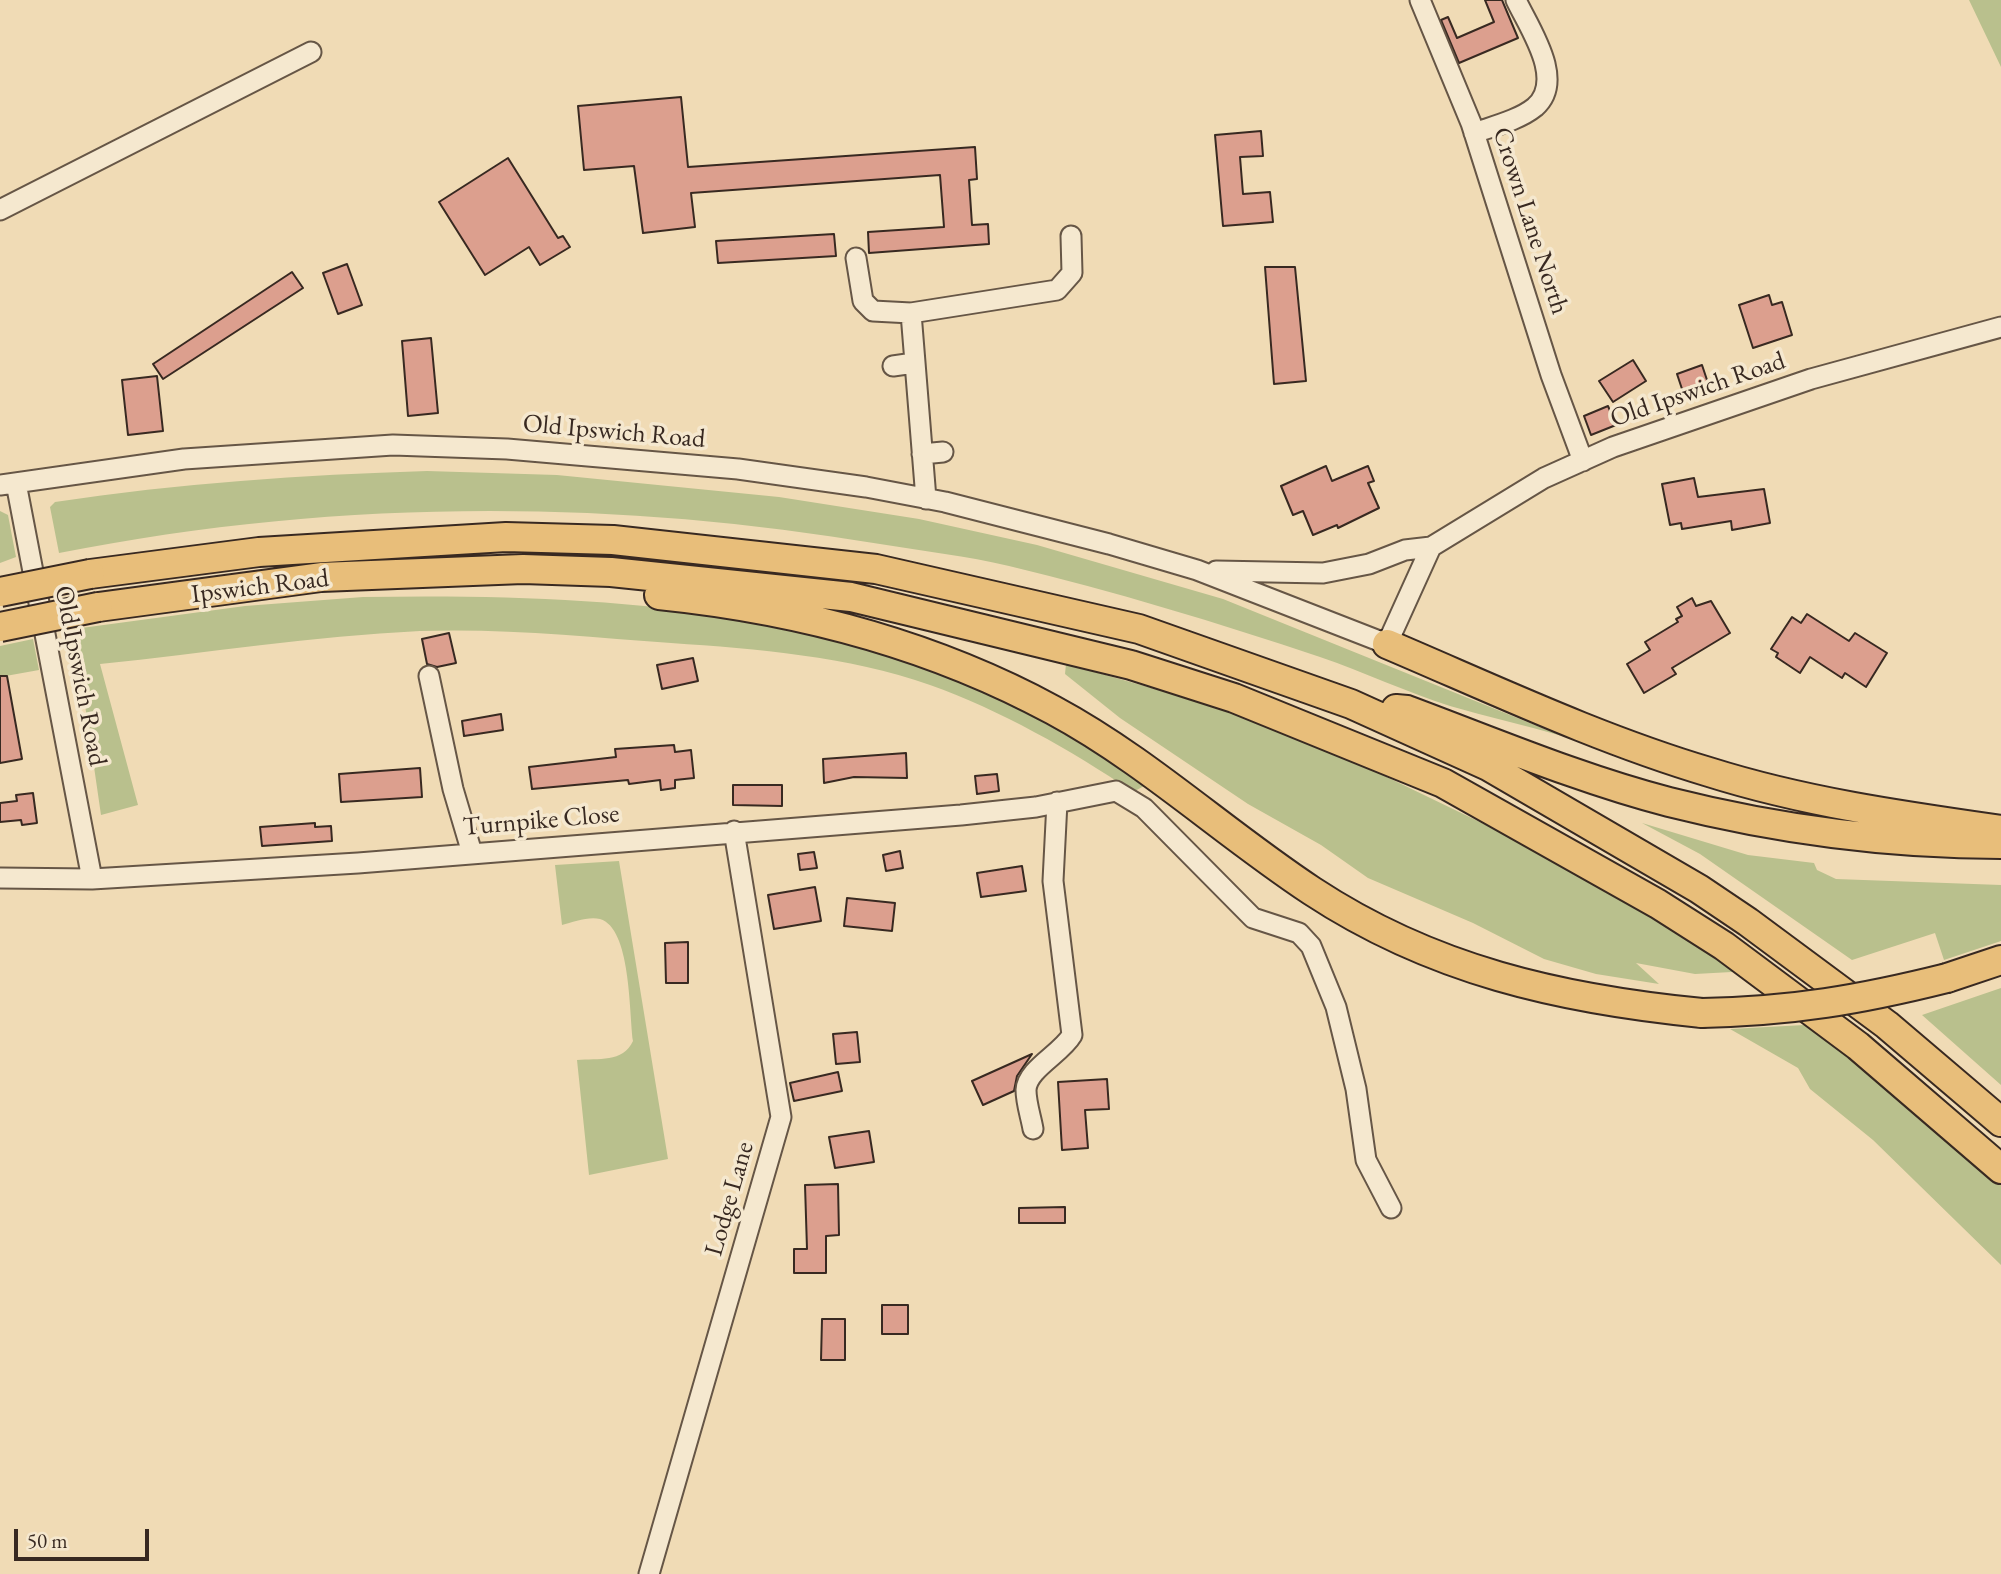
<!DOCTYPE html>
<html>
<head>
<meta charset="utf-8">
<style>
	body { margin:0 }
	#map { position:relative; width:2001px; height:1574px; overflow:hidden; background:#f0dbb5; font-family:"EB Garamond",serif }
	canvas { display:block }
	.scale { position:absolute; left:14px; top:1529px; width:135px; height:32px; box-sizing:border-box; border:4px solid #382921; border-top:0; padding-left:9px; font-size:21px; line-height:24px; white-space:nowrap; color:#382921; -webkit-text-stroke:5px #f5e8cf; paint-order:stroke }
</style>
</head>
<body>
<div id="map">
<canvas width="2001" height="1574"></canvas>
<div class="scale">50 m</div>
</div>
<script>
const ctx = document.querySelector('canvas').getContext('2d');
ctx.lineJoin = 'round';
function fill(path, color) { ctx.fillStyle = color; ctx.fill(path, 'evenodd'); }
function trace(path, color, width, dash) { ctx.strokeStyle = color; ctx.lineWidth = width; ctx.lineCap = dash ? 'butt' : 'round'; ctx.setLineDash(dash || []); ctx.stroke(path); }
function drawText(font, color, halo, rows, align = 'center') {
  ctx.font = font + ' "EB Garamond",serif'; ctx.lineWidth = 7; ctx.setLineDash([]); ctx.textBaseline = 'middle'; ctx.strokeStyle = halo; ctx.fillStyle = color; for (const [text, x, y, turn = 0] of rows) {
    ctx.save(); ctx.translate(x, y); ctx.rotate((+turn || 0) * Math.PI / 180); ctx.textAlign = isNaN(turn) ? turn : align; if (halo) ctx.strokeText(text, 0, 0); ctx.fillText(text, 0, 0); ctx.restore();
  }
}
fill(new Path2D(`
	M1969 0H2001V67Z
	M427 471 557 475 779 497 919 519 1037 545 1223 599 1562 736C1525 725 1487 717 1450 706 1406 692 1364 672 1320 657 1218 623 1114 591 1009 566 967 556 923 551 880 544 608 498 330 499 59 553L50 507 55 502C178 483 303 475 427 471Z
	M0 511 8 515 16 557 0 563Z
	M363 597C491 595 617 598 743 619 791 627 841 636 887 652 980 684 1064 729 1144 786L1133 792C1071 750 1000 710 930 685 847 656 758 649 671 643 588 637 503 628 420 631 313 636 207 653 100 664L138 805 101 815 74 629 245 606Z
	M33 639 39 670 0 677V646Z
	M1066 664 1273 722 1664 911 1750 971 1695 974 1636 963 1659 984 1596 974 1544 959 1473 923 1368 878 1321 845 1248 804 1120 718 1065 674Z
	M1642 823 1748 855 1814 863 1817 870 1836 879 2001 885V941L1944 960 1935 933 1852 960 1700 854Z
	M619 861 668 1159 589 1175 577 1060C598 1058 623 1063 633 1041 629 1011 631 928 600 919 589 916 573 922 562 925L555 865Z
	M2001 988V1085L1922 1015Z
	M1823 1024 2001 1183V1265L1873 1140 1810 1089 1798 1068 1730 1029Z`), '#b9c08d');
const building = new Path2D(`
	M1485 0H1502L1518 38 1459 63 1441 20 1448 17 1457 38 1494 22Z
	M681 97 688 167 975 147 977 179 969 180 972 225 988 224 989 244 869 253 868 232 944 227 940 175 691 193 695 227 643 233 634 166 584 170 578 106Z
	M1261 131 1263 156 1240 157 1243 194 1270 192 1273 222 1223 226 1215 135Z
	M508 158 558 238 563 236 570 247 540 265 529 247 485 275 439 202Z
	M834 234 836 256 718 263 716 241Z
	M347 264 362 305 338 314 323 273Z
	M1265 267H1295L1306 381 1274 384Z
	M292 272 303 288 163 379 153 364Z
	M1769 295 1772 305 1782 302 1792 335 1753 348 1739 305Z
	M431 338 438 413 408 416 402 341Z
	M1633 360 1646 381 1613 402 1599 381Z
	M1702 365 1708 383 1683 392 1677 374Z
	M157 376 163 431 128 435 122 380Z
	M1608 406 1616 425 1591 435 1584 416Z
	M1326 466 1332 481 1368 466 1374 481 1368 483 1379 508 1338 528 1337 525 1313 535 1303 511 1293 515 1281 486Z
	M1694 478 1698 497 1764 489 1770 523 1732 530 1731 521 1682 529 1681 523 1670 525 1662 484Z
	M1692 598 1696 606 1711 601 1730 633 1672 668 1676 674 1644 693 1627 664 1650 650 1645 642 1678 622 1676 619 1682 616 1677 607Z
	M1807 614 1849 641 1855 633 1887 653 1866 687 1845 673 1842 678 1810 657 1800 673 1776 657 1778 653 1771 649 1792 617 1801 623Z
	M449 633 456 663 437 667 427 664 422 639Z
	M693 658 698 681 662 689 657 665Z
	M0 676H7L22 759 0 763Z
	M501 714 503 730 464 736 462 721Z
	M674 745 675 752 691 750 694 778 675 780V788L661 790 660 780 629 784 628 780 532 789 529 767 616 757 615 749Z
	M906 753 907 778 854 777 824 783 823 759Z
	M420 768 422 797 341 802 339 774Z
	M997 774 999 791 977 794 975 776Z
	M733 785H782V806L733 805Z
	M33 793 37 823 22 825 21 820 0 822V803L17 801 16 795Z
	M315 823V827L331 826 332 841 262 846 260 827Z
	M900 851 903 868 886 871 883 855Z
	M814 852 817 868 800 870 798 854Z
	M1022 866 1026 891 981 897 977 873Z
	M815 887 821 921 774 929 768 895Z
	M847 898 895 903 892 931 844 926Z
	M688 942V983H666L665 943Z
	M857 1032 860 1062 836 1064 833 1034Z
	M1032 1054 1017 1076 1014 1091 983 1105 972 1081Z
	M838 1072 842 1091 794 1101 790 1083Z
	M1107 1079 1109 1109 1085 1110 1088 1148 1062 1150 1058 1082Z
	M869 1131 874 1162 835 1168 829 1137Z
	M838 1184 839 1235 826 1236V1273H794V1249H807L805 1185Z
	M1065 1207V1223H1019V1208Z
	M882 1305H908V1334H882Z
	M822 1319H845V1360H821Z`);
fill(building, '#dc9f8e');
trace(building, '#382921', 2);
const minor = new Path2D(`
	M1420 0 1471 123 1551 375 1583 461
	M1474 133C1494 126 1519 120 1535 107 1566 80 1529 28 1516 0
	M0 210 311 52
	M856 258 863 301 873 311 911 313 926 499
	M911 313 1057 290 1072 273 1071 236
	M893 366 914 363
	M922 454 943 452
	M16 483 92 879
	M0 485 184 459 393 445 507 449 738 469 866 487 945 502 1109 544 1197 570 1387 644 1431 547
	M1216 571 1323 573 1369 564 1405 550 1431 547 1544 478 1613 447 1811 379 2001 327
	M429 676 453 789 472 853
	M0 878 92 879 358 863 961 815 1036 807 1116 791 1144 808 1253 918 1299 933 1311 946 1336 1007 1356 1089 1366 1160 1391 1208
	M1033 1129C1031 1117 1026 1103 1026 1090 1027 1069 1061 1054 1072 1035L1053 881 1057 802
	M649 1574 781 1117 734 831`);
const highway = new Path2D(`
	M90 574 259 552 506 537 613 540 876 569 1139 629 1351 704 1488 766 1699 889 1748 922 1887 1025 2001 1122
	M659 595C796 609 931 644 1053 710 1146 760 1224 833 1312 891 1432 970 1560 999 1702 1013
	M98 607 321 577 523 569 611 572 851 597 1131 665 1234 698 1443 783 1658 904 1724 946 1858 1046 2001 1169
	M1387 644C1493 689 1598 739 1709 772 1804 802 1903 816 2001 830
	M1396 709 1407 710C1493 742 1580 779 1669 802 1776 829 1890 844 2001 844
	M1947 978 2001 960`);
trace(minor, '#665646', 23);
trace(highway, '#382921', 32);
trace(minor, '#f5e8cf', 19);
trace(highway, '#e8be7a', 28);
const highwayBridge = new Path2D(`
	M0 592 90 574
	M0 627 98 607
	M1702 1013C1793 1011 1859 1000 1947 978`);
trace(highwayBridge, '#382921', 32, []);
trace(highwayBridge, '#e8be7a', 28);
drawText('26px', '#382921', '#f5e8cf', [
	["Crown Lane North",1530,221,72],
	["Old Ipswich Road",1698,390,-19],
	["Old Ipswich Road",614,432,5],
	["Ipswich Road",260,587,-7],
	["Old Ipswich Road",80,676,79],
	["Turnpike Close",541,821,-5],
	["Lodge Lane",730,1199,-74]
]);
</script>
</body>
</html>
